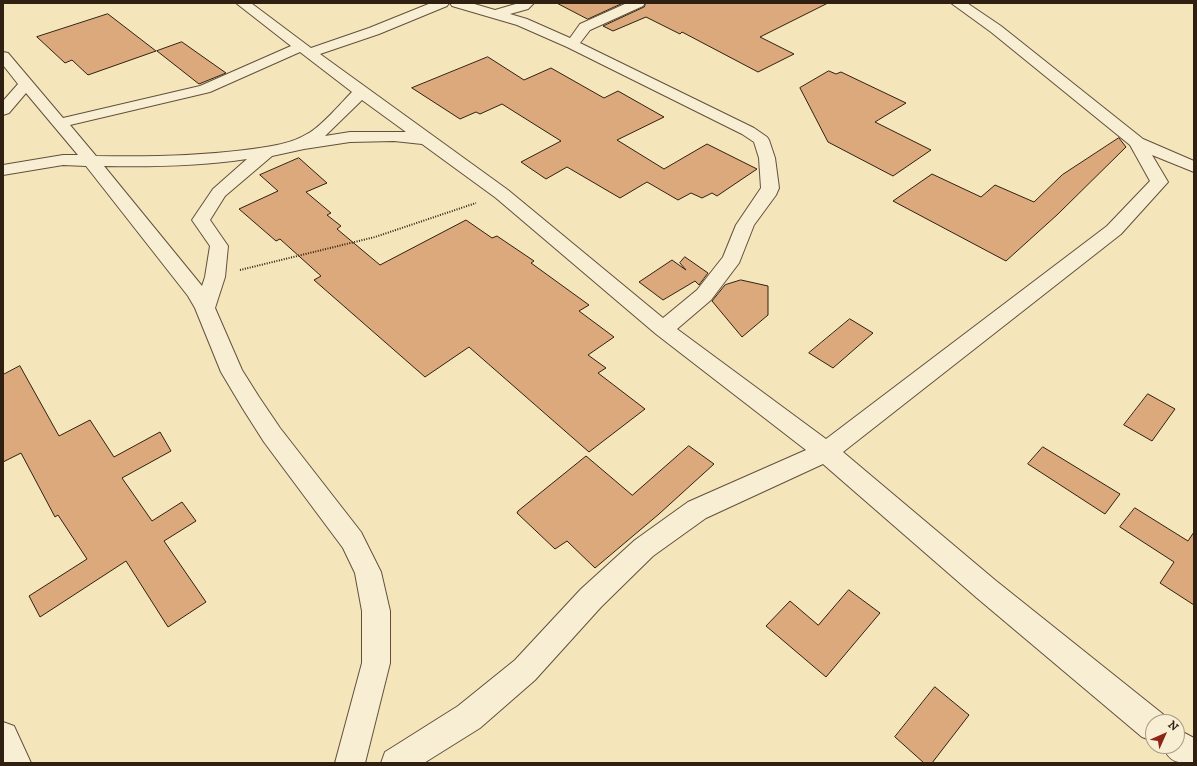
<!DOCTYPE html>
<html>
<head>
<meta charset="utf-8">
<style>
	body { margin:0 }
	#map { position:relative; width:1197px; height:766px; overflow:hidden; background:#f5e5bb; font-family:"IM FELL DW Pica",serif }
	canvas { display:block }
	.frame { position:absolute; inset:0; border:4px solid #302012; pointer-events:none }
	.north { position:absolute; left:1145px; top:714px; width:40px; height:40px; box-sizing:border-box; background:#f8eed3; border:1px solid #a89c86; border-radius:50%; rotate:45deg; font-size:11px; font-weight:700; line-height:16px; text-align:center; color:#302012 }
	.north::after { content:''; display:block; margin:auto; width:14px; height:18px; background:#8f2418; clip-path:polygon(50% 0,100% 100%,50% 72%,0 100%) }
</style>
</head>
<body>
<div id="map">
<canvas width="1197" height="766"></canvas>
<div class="frame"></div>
<div class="north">N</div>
</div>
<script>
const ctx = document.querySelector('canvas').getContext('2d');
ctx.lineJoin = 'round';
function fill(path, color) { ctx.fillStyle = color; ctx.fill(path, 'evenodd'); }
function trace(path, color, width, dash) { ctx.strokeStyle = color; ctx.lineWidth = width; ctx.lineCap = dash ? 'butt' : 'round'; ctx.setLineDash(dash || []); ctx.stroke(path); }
const building = new Path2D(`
	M557 3H623L588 19Z
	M646 3H828L760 37 794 54 758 72 682 32 680 34 646 17 613 31 603 26 644 7Z
	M108 14 156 51 88 75 72 60 65 63 37 37Z
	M182 42 226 73 199 84 157 51Z
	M488 57 524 80 551 68 604 98 618 91 664 117 617 140 664 169 707 144 757 169 717 196 712 193 702 198 691 193 678 200 647 182 620 198 567 167 546 179 521 162 561 141 502 104 480 114 476 112 460 119 412 88Z
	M829 71 836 74 841 72 906 103 875 122 931 150 893 176 828 142 800 88Z
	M1119 138 1126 147 1058 214 1006 261 893 201 932 174 981 197 995 185 1034 202 1062 175Z
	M299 158 327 183 306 192 331 213 327 215 341 226 337 229 380 265 466 220 492 238 497 236 534 261 531 263 589 305 579 311 614 337 588 355 606 368 598 373 645 409 589 452 469 347 425 377 314 280 321 276 280 239 276 241 239 209 278 191 260 175Z
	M685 257 708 273 699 285 695 281 663 300 639 282 672 260 686 270 680 263Z
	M741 280 768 286V315L742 337 712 301 725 285Z
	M850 319 873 333 833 368 809 353Z
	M20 366 59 436 90 420 114 457 160 432 171 451 122 478 152 521 182 502 196 521 164 541 206 602 168 627 126 561 40 617 29 596 87 559 58 515 55 517 21 453 3 462V375Z
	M1148 394 1175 409 1152 441 1124 425Z
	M689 446 714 464 659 514 595 568 567 541 555 549 517 513 518 511 586 456 632 495Z
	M1043 447 1120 494 1105 514 1028 464Z
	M1135 508 1188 541 1194 532V605L1160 583 1174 562 1120 527Z
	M849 590 880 613 826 677 766 626 790 601 818 625Z
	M935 687 969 715 932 763H924L895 737Z`);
fill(building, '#dba97c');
trace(building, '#302012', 1);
const minor = new Path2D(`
	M236 3H251L311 48 369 28 431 3H449L447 6 379 34 320 54 508 190 663 318 697 290 723 257 736 225 761 188 759 158 754 142 742 134 567 47 517 25 452 6 450 3H471L495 10 519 3H534L528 9 510 14 527 19 570 38 580 24 627 3H645L643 6 590 30 580 43 754 128 767 137 769 140 775 158 779 188 776 195 754 225 739 263 711 300 677 329 826 439 1107 226 1150 181 1130 145 991 32 951 3H967L1001 26 1143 139 1194 161V172L1152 155 1168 182 1121 234 843 452 995 580 1164 715 1166 722H1153V741L1142 737 977 598 823 464 706 518 653 556 601 607 535 680 480 728 424 763H381L385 752 458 706 515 660 581 589 635 540 688 502 806 450 656 334 496 198 422 144 394 141 350 142 304 149 272 156 225 196 210 220 228 246 225 277 215 308 242 370 259 397 280 428 361 532 381 572 390 611V663L365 763H335L362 663V611L355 573 343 548 264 442 243 409 221 372 195 308 188 296 86 166 63 165 3 175V165L63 155H78L26 93 9 113 3 115V101L18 84 3 65V52L8 53 63 118 200 86 291 46ZM300 52 352 92C341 103 320 128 307 134 289 145 266 147 245 150 196 156 146 157 96 156L70 125 210 92ZM362 100 406 132H350L325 136ZM247 159 213 189 192 220 210 246 205 277 202 286 104 166C152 167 200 166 247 159Z
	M3 722 14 726 31 763H3Z
	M1177 729 1194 738V763C1178 763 1169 763 1163 746H1177Z`);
trace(minor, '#61513c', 2);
trace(new Path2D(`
	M240 270 375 237 476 203`), '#302012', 2, [1, 1.5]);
fill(minor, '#f8eed3');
</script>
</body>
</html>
